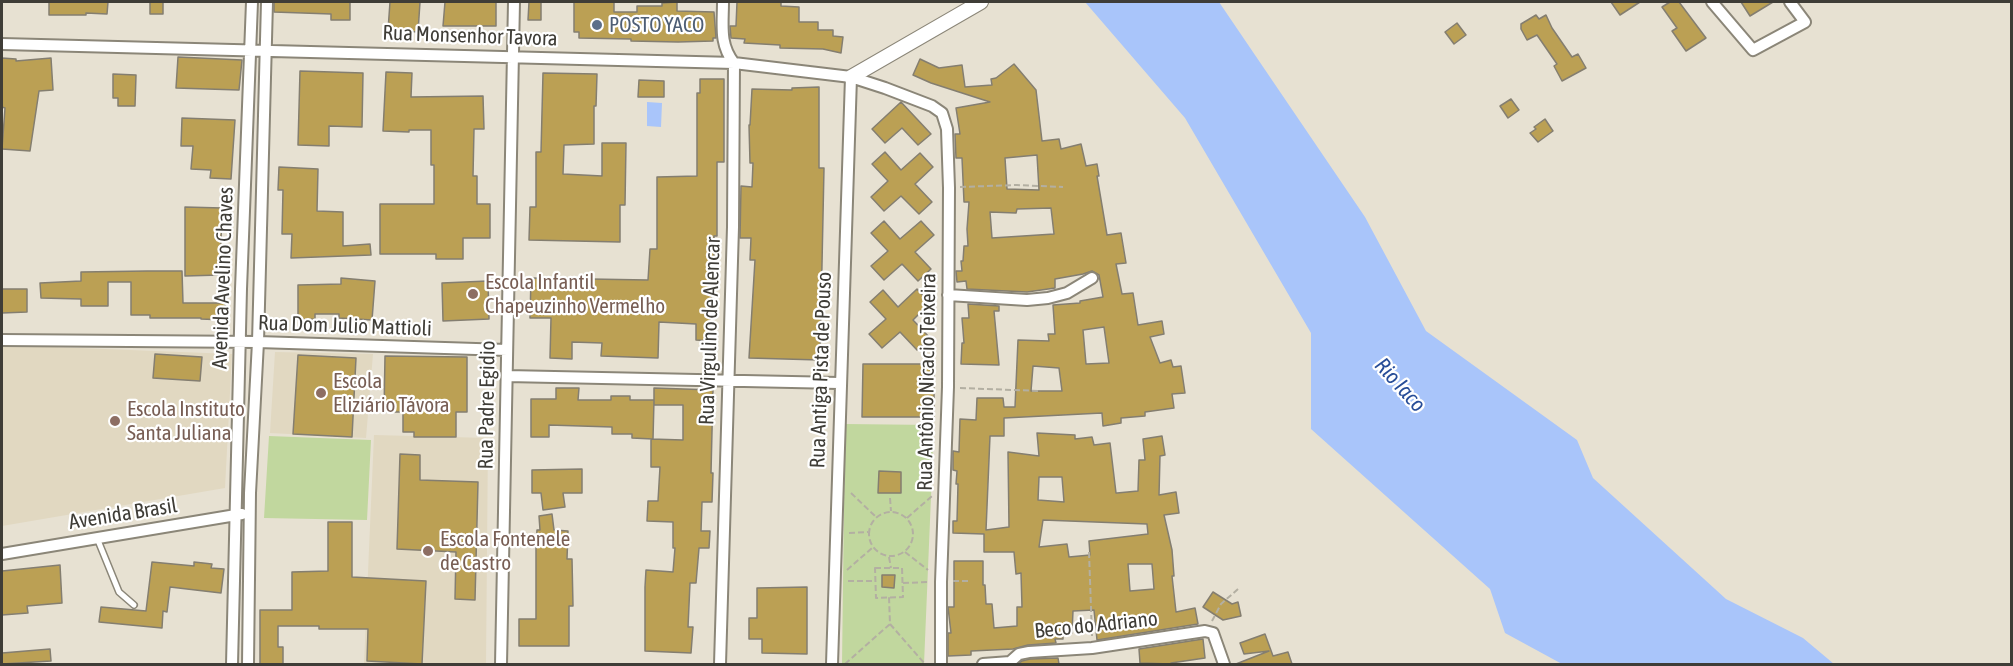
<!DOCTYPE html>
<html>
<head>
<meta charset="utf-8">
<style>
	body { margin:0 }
	#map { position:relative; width:2013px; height:666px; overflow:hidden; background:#e7e1d2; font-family:"Asap Condensed",sans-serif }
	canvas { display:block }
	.frame { position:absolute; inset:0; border:3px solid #3f3d37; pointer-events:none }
</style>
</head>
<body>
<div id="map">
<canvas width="2013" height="666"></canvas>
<div class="frame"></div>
</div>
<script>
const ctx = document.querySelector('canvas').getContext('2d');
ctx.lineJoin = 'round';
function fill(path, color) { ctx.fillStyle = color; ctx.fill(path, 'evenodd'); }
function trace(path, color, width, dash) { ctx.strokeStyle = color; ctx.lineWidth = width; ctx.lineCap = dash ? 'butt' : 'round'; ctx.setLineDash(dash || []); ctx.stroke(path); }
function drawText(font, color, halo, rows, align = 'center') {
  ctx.font = font + ' "Asap Condensed",sans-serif'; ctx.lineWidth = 4.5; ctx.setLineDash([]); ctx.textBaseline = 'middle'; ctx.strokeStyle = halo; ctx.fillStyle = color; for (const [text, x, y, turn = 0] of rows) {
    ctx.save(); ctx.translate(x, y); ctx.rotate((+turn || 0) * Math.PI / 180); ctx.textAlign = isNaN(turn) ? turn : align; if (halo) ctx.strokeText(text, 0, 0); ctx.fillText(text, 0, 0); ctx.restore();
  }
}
fill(new Path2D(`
	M2 345 232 354 225 488 2 526Z
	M275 352 373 354 366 438 270 433Z
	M374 435 488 438 486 664H364Z`), '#e1d8c1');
fill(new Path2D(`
	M845 424 934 425 924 664H842Z
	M269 436 371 440 367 520 264 518Z`), '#c1d79e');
fill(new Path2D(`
	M1085 2H1219L1365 217 1426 331 1577 440 1593 478 1726 599 1803 638 1834 664H1562L1505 633 1490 589 1311 429V333L1185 118Z
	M647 102 662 103 661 127 647 126Z`), '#a9c5fa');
const building = new Path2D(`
	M49 2H108L107 14 86 13V15H49Z
	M150 2H163V14H150Z
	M274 2H350V20H331V14L274 12Z
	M390 2H420L418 32 388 30Z
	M445 2H496V26H443Z
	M529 2H541V20H528Z
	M574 2H614V12H637V6H662V3L677 2V11L714 12 716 38H713V41L678 42 631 41V39L579 38V32H574Z
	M737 2H781V6L799 7V22H818V30H833V36L843 37 841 53 823 49 780 48V45L744 43 745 39 731 38 730 26H736Z
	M1611 2H1640L1620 15Z
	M1670 2H1679L1706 38 1686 51 1672 31 1677 28 1662 7Z
	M1741 2H1773L1750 16Z
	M1536 15 1539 19 1546 15 1552 28 1572 57 1578 54 1586 68 1562 81 1554 66 1557 64 1537 35 1527 40 1521 29V24Z
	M1457 23 1466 35 1454 44 1445 32Z
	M178 57 242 60 239 90 176 88Z
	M2 58 16 59V61L51 58 53 90 39 91 30 151 2 149 5 108 2 107Z
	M920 59 939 68 962 65 965 87 992 85 991 79 996 78 1014 64 1036 90 1042 141 1059 139 1061 149 1081 144 1086 166 1097 164 1099 176H1097L1107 235 1121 233 1126 263 1116 264 1122 294 1133 293 1138 325 1162 321 1164 334 1150 337 1160 363 1171 360 1173 367 1181 366 1185 393 1172 394 1174 408 1145 412V416L1121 418V423L1103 426 1102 413 1004 418V436H990L986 530 1009 527 1008 452 1039 456 1037 433 1075 435V439L1092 437 1094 445 1110 443 1116 493H1117L1138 491 1139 460H1145L1143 439 1162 436 1165 455 1160 456 1159 495 1176 492 1179 513 1164 515 1172 550 1174 576H1172L1176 612 1195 608 1198 624 1097 640 1094 610 1073 611 1072 633 1063 632V639H1055L1056 643 1028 645 1013 649 971 651V655L948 656V633H951L948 607H954V561H983V585H985L986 604H992L994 628 1017 626V607H1022L1021 573 1016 574 1014 552H984V534L953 533V521H957L958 484H956L957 471 953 470V451L959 452 960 419 976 420 977 398H1003L1004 407H1015L1018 340 1049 341 1048 334H1055L1053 305 1080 303V301L1103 297 1099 275 1092 271 1083 274 1055 279V288L1027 292 967 289 966 281 957 282 956 271H962L961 261H963L964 246H968L967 229 969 202H964L962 158H956L955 134H960L956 108 990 102 931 83 913 75ZM1037 155 1039 190 1007 189 1005 158ZM1051 208 1054 234 992 238 990 212 1016 213 1017 209ZM1104 327 1109 363 1086 364 1083 330ZM1033 366 1059 368 1062 391H1031ZM1039 477H1062L1064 502 1038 500ZM1043 520 1147 524 1148 534 1089 541 1090 555 1069 557 1067 544 1039 547ZM1128 564H1152L1154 589 1130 591Z
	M300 71 363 73 362 127 329 126V146L298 145Z
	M386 72 412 73 411 97 483 96 484 129H474L473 176H477V204H490V238H463V259H436V254H380V204H434V165H431V130H409V132L383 131Z
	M543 73 597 74 596 106H594V144L564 145 563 174 602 176V143H626L625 205H620V242L529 240 530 207H536V152H541Z
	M113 74 136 75 135 106H118V98H113Z
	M700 79H724V162H717V236H714V264H712L711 341 696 340V324L659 322 658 358 601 356 602 343 572 342V359L550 358 551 318H530L531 278 648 280 650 249H657V177L697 176V93H700Z
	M639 80 664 81V97H638Z
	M819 87V168H824L820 360 749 358 755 260H750L751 238H740L741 186 752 187 753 163H750L749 125H750L752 89 792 90V88Z
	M1511 99 1519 110 1508 118 1500 106Z
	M901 102 931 134 918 145 902 128 885 143 872 129Z
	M182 118 235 120 231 179 210 178 211 170 191 169 193 146H181Z
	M1545 119 1553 131 1538 142 1530 133 1536 129 1534 127Z
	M885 152 901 170 920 153 933 167 915 184 932 202 919 214 901 196 884 211 871 197 888 181 872 164Z
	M279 167 318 169 317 211 343 212V246L370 244 371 255 291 258 292 234H282L283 190H278Z
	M185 207 222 208 220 275 185 276Z
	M884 221 900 239 921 221 934 235 915 252 931 269 918 281 902 264 884 280 871 266 888 251 871 233Z
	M147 271H182L183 303H225V320L201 319V318H150V315H131V282H108V306H81V299L41 298 40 283 81 281V272Z
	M341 278 375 281 372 320 339 318V314H315V319L298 320V285L341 284Z
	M488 281 489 319 443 321 442 283Z
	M2 289H27V312L2 313Z
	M917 289 930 303 913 320 930 338 917 350 900 332 882 348 869 334 886 319 870 302 883 290 898 307Z
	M968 304 999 306V311H994L999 365 961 364 962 343H964L962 318H969Z
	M155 354 202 357 200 381 153 378Z
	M298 355 356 358 352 437 293 434Z
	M385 356 467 357V412H456V437H414V432H403V412H384Z
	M863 364H934V417H862Z
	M556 388H579L578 400H611V396H630V400H654L653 439 632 438V434H612V427L549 425V437H531V399H556Z
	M654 388 713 390 711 473H713L712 502H702L701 531H710L709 548H699L696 583H690L688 627H693L691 653 645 651V587L646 570 673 572 675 548H673V522L647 521 648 501H658L660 467H651V439L683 440V405H654Z
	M400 454 420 455V480L478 482 475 600 455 599 456 552 397 549Z
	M582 469V493H563L565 507 543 510 541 493H532V470Z
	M879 471 901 472V493H878Z
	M552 514 554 530 568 531 567 559H572L573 606H569V646H519V619H536V546L537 530H540L539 516Z
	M328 522H352V577L426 581 422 664 367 661 368 629H319V626H278V647H283V664H260V610H292V572L328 571Z
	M152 562 194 566V562L212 564 211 568 224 569 221 593 170 587 167 612 163 611 162 628 99 622 101 607 146 611Z
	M60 565 62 603 27 606 28 613 2 615V571Z
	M882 575H895L894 588 882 587Z
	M807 587V654L762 653V639H749V618H757V588Z
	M1213 592 1232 604 1238 602 1241 616 1223 620 1203 607Z
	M1265 634 1273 656 1288 652 1292 664H1236L1269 651 1244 654 1240 643Z
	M1203 639 1205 658 1171 663V664L1140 663 1139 649Z
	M50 649 51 661 2 664V653Z
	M1058 658 1059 664H1018L1022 661 1030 659Z`);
fill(building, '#bba054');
trace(building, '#847e70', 1.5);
const service = new Path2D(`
	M97 538 119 592 134 605`);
const minor = new Path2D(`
	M1712 2 1753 50 1805 22 1790 2
	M2 44 734 63 851 77 885 88 932 106 942 113 947 129 949 188 948 387 941 582V664
	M948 295 1027 300 1048 298 1067 293 1092 278
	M2 340 258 342 507 350
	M507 376 839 383
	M2 554 242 514
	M232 664 241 289 252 2
	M248 664 250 493 258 342 267 2
	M501 664 514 2
	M720 664 733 227 734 63C719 44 723 25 723 2
	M832 664 851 77
	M983 664 1010 662 1019 654 1029 652 1092 648 1205 631 1213 633 1224 664`);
const tertiary = new Path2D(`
	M851 77 981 2`);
trace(service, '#8b8678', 8);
trace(minor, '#8b8678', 14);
trace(tertiary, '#8b8678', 16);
trace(new Path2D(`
	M960 187 1017 185 1063 187
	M960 388 1041 391
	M851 493 875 516
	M890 498 891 511
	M869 534a22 22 0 1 1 44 0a22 22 0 1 1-44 0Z
	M907 518 932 496
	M849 533 868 532
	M905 552 928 570
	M1089 552 1092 636
	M889 557 891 568
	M875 568H902L903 597 876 598Z
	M847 570 872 548
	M848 581H875
	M953 581H971
	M903 583 929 582
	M1212 621 1221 604 1238 589
	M890 624 925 664
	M845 664 890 624 889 597`), '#b3afa2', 2, [6, 3]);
trace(service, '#fff', 5);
trace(minor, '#fff', 10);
trace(tertiary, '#fff', 14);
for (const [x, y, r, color] of [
	[597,25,6,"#5c6f8a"],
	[473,294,6,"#8d6e63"],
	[321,393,6,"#8d6e63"],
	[115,421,6,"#8d6e63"],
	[428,551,6,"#8d6e63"]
]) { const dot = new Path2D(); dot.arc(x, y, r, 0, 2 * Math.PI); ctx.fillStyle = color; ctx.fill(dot); trace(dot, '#fff', 2); }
drawText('21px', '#4e5e75', '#fff', [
	["POSTO YACO",609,25]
], 'left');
drawText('21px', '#3f3d37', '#fff', [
	["Rua Monsenhor Tavora",470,36,2],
	["Avenida Avelino Chaves",223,278,-88],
	["Rua Dom Julio Mattioli",345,326,2],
	["Rua Virgulino de Alencar",710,331,-88],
	["Rua Antiga Pista de Pouso",821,370,-88],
	["Rua Antônio Nicacio Teixeira",927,382,-89],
	["Rua Padre Egidio",487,405,-89],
	["Avenida Brasil",123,514,-9],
	["Beco do Adriano",1096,625,-6]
]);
drawText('21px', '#785e54', '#fff', [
	["Escola Infantil",485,282],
	["Chapeuzinho Vermelho",485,306],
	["Escola",333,381],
	["Eliziário Távora",333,405],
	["Escola Instituto",127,409],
	["Santa Juliana",127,433],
	["Escola Fontenele",440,539],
	["de Castro",440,563]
], 'left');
drawText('italic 22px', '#274d98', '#fff', [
	["Rio Iaco",1400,385,48]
]);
</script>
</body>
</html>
